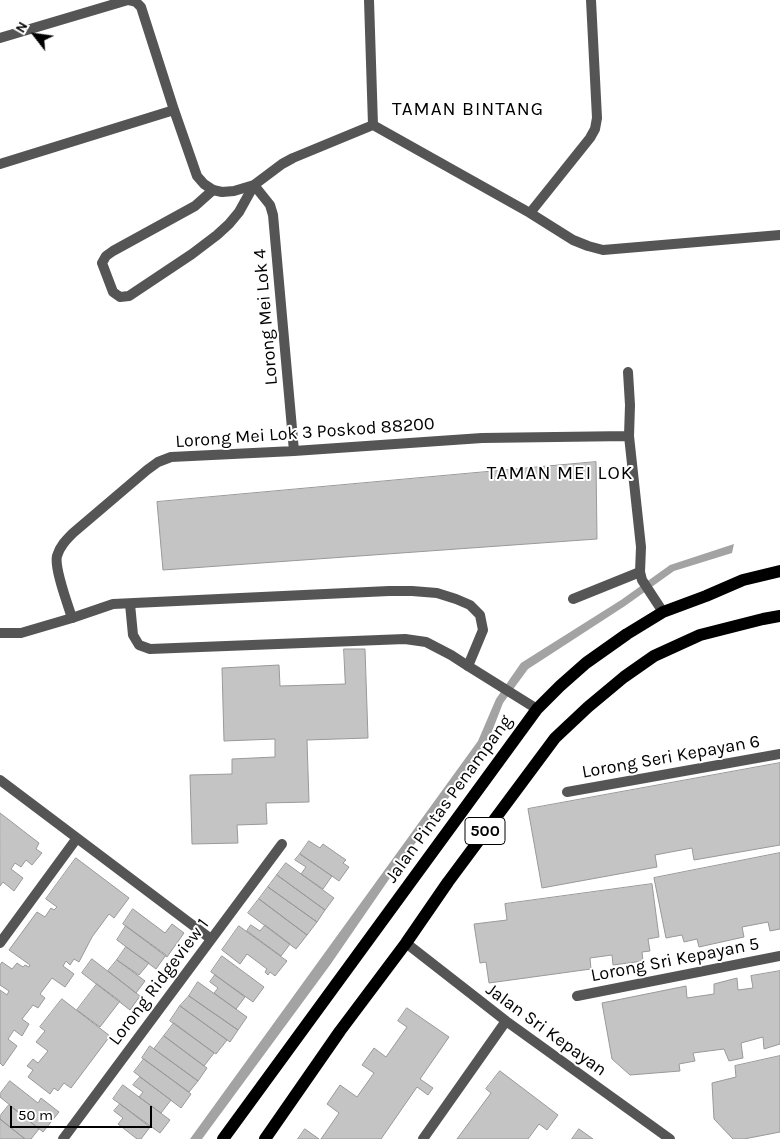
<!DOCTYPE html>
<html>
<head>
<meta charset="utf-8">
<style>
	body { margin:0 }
	#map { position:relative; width:780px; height:1139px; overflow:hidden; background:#fff; font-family:Karla,sans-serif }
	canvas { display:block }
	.north { position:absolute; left:10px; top:10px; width:50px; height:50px; -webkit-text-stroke:4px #fff; paint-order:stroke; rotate:300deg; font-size:14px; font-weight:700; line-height:20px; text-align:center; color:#000 }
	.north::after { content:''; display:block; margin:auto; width:18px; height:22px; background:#000; clip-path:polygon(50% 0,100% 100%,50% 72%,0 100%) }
	.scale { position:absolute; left:10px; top:1106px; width:142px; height:22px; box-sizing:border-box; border:2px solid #000; border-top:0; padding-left:6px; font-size:15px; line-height:18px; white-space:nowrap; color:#000; -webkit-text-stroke:4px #fff; paint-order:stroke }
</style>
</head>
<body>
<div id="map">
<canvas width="780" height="1139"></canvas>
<div class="north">N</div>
<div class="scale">50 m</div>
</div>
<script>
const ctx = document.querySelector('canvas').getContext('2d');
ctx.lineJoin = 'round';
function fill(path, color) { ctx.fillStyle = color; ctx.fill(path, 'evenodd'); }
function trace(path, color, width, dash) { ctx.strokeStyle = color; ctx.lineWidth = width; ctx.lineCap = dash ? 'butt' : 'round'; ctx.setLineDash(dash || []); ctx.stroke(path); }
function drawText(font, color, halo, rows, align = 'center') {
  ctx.font = font + ' Karla,sans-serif'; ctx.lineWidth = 4; ctx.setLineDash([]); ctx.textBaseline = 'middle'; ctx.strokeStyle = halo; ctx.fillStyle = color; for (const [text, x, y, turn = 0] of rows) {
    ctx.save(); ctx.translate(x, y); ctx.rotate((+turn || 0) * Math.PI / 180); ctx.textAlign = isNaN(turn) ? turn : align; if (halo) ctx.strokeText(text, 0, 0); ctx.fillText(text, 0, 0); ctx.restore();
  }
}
fill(new Path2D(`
	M734 544 732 553 674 571 625 606 528 669 503 703 486 747 394 872 330 965 202 1139H190L478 741 496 699 521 663 621 600 670 565Z`), '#a3a3a3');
const building = new Path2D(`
	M596 462 597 539 163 570 157 502Z
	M344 649H365L368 738 307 740 309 802 266 803 267 824 237 825 238 843 192 844 190 775 232 774V759L275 757V739L224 741 222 668 279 665 280 686 345 684Z
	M780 763V845L694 860 692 848 655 855 657 867 542 888 528 809Z
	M0 813 39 843 36 849 42 853 32 865 26 860 21 867 15 863 11 869 23 878 14 891 3 882 0 886Z
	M309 841 320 848 323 844 346 860 343 863 349 867 339 881 300 854Z
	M780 853V929L770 931 768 922 742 927 744 937 699 947 697 939 684 942 682 935 666 938 654 878Z
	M300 854 332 876 323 889 301 874 306 867 295 860Z
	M76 858 129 898 114 918 109 914 92 937 79 962 74 959 70 965 66 961 63 966 74 974 65 987 52 978 40 994 45 998 38 1008 33 1005 22 1019 29 1024 22 1036 14 1030 8 1039 17 1046 3 1066 0 1063V990L7 995 9 991 0 985V965L2 962 12 969 17 963 23 967 25 965 29 967 30 965 9 950 37 912 45 917 51 908 54 910 57 907 46 899Z
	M286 863 334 898 325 910 277 875Z
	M277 875 325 910 317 922 268 887Z
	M652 884 659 937 648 939 650 951 642 952 643 961 613 965 612 955 590 958 591 969 489 983 486 962 480 963 474 924 507 920 505 904Z
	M268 887 317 922 307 935 259 899Z
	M259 899 307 935 296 949 248 913Z
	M133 909 165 933 172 924 184 933 167 957 123 924Z
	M251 925 260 931 265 925 290 944 281 956 247 931Z
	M126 926 166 955 156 969 117 940Z
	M239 926 287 961 275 976 270 972 268 975 265 972 267 969 247 954 240 964 222 950Z
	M126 947 149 963 139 975 117 960Z
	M222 956 264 987 253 1002 211 972Z
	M92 959 140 996 130 1010 82 973Z
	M117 960 145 981 136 993 108 971Z
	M780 971V1044L764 1049 763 1037 741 1043 743 1058 729 1061 724 1049 693 1053 695 1061 679 1064 680 1071 630 1075 612 1059 602 1003 686 986 687 998 714 994V984L737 978 738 990 753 988 751 976Z
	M215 975 245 997 236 1009 214 993 218 988 210 982Z
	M198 982 247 1017 238 1030 189 996Z
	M97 984 120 1001 100 1027 77 1010Z
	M189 996 238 1030 230 1042 180 1006Z
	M62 999 110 1036 71 1088 64 1083 58 1091 54 1088 50 1094 28 1077 33 1070 27 1066 33 1059 38 1063 48 1051 36 1042 45 1031 40 1027Z
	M180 1006 227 1040 216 1054 170 1021Z
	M407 1008 449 1037 420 1079 433 1088 428 1095 417 1087 381 1139H321L339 1113 327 1104 340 1085 357 1097 374 1073 362 1065 374 1048 386 1057 407 1027 398 1021Z
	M174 1023 214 1053 204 1066 164 1036Z
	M164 1036 207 1068 198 1081 154 1049Z
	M150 1046 198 1081 189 1092 142 1058Z
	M780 1056V1132L744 1139H733L714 1119 712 1083 736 1077 735 1066Z
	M144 1059 191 1094 181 1108 134 1072Z
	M500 1071 558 1115 547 1130 539 1124 528 1139H457L491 1093 486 1089Z
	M140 1077 171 1100 161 1113 139 1097 143 1092 133 1085Z
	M10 1081 38 1103 41 1098 59 1112 43 1132 0 1097V1094Z
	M123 1085 170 1120 160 1133 113 1099Z
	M120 1104 150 1127 141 1139H137L118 1124 123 1118 114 1111Z
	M9 1105 39 1129 31 1139H25L0 1119V1116Z
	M0 1119 25 1139H0Z
	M305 1129 319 1139H298Z
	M579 1129 593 1139H572Z`);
fill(building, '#c4c4c4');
trace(building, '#999', 1);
trace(new Path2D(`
	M213 190 195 206 113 251 106 256 102 263 113 292 120 297 129 296 192 254 217 235 229 224 239 212 254 185
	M573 599 640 572
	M130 604 133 635 139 645 150 649 405 639 426 642 451 655 468 666
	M0 633H21L72 618`), '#555', 10);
trace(new Path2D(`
	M369 0 373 125
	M0 38 128 0 136 2 141 7 174 110 197 176 204 184 213 190 222 192 234 191 254 185 282 164 293 158 373 125 530 213 573 240 588 246 603 250 780 235
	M0 164 174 110
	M254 185 270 205 273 215 294 451
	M530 213 590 138 595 129 597 118 591 0
	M628 372 630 405 629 436 641 547 640 572 642 580 663 612
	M537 709 468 666 483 630 480 615 470 605 456 599 437 593 412 591H389L113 604 72 618C68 605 54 568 57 556 60 546 66 540 73 533L147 470 158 462 171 457 294 451 482 438 629 436
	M0 780 211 939
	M567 792 780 754
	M0 943 77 838
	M406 943 506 1021 670 1139
	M577 996 780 956
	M63 1139 282 844
	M423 1139 506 1021`), '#555', 10);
trace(new Path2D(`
	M223 1139 537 709 560 686 586 663 627 634 663 612 706 596 743 580 780 571
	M265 1139 340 1031 406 943 448 882 555 738 588 707 624 677 654 656 700 635 763 619 780 616`), '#000', 12);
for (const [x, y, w] of [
	[485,831,40]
]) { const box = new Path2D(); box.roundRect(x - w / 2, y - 13.5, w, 27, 4); ctx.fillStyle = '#fff'; ctx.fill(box); trace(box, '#000', 1); }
drawText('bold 16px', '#000', null, [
	["500",485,831]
]);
drawText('18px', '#000', '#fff', [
	["Lorong Mei Lok 4",266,317,-95],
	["Lorong Mei Lok 3 Poskod 88200",305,433,-4],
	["Lorong Seri Kepayan 6",671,757,-10],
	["Jalan Pintas Penampang",449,799,-54],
	["Lorong Sri Kepayan 5",675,960,-11],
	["Lorong Ridgeview 1",159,982,-53],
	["Jalan Sri Kepayan",546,1030,36]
]);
ctx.letterSpacing = '1px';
drawText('19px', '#000', '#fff', [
	["TAMAN BINTANG",468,110],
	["TAMAN MEI LOK",560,474]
]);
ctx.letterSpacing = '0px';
</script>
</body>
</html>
